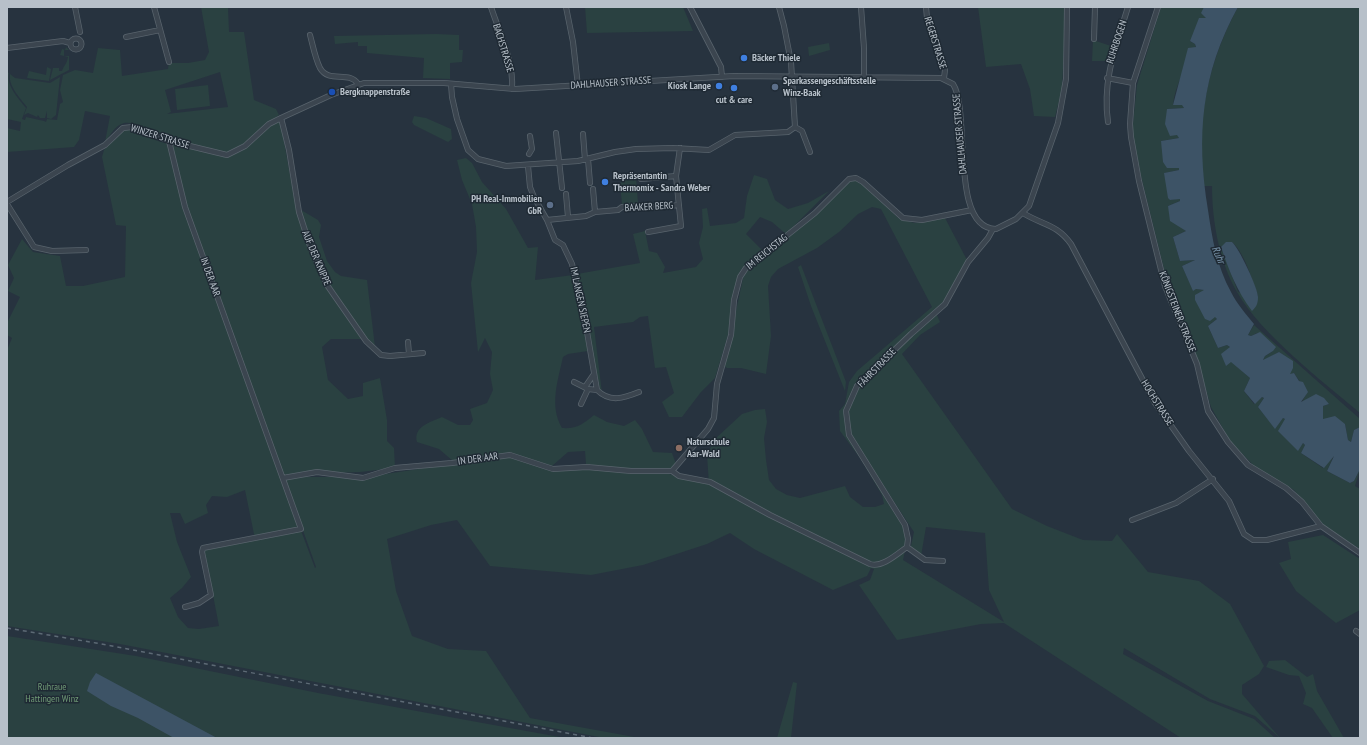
<!DOCTYPE html>
<meta charset="utf-8">
<style>
body{margin:0}
#map{position:relative;width:1367px;height:745px;overflow:hidden;background:#27333f;font-family:"PT Sans Narrow",sans-serif}
canvas{display:block}
.frame{position:absolute;inset:0;border:8px solid #b7c0c9;pointer-events:none}
</style>
<div id="map">
<canvas width="1367" height="745"></canvas>
<div class="frame"></div>
</div>
<script>
const ctx = document.querySelector('canvas').getContext('2d');
ctx.lineJoin = 'round';
function fillPath(path, color) { ctx.fillStyle = color; ctx.fill(path, 'evenodd'); }
function stroke(path, color, width, dash) { ctx.strokeStyle = color; ctx.lineWidth = width; ctx.lineCap = dash ? 'butt' : 'round'; ctx.setLineDash(dash || []); ctx.stroke(path); }
function label(font, color, halo, rows, align = 'center') {
  ctx.font = font + ' "PT Sans Narrow",sans-serif'; ctx.lineWidth = 3; ctx.setLineDash([]); ctx.textBaseline = 'middle'; ctx.strokeStyle = halo; ctx.fillStyle = color; for (const [text, x, y, turn = 0] of rows) {
    ctx.save(); ctx.translate(x, y); ctx.rotate((+turn || 0) * Math.PI / 180); ctx.textAlign = isNaN(turn) ? turn : align; if (halo) ctx.strokeText(text, 0, 0); ctx.fillText(text, 0, 0); ctx.restore();
  }
}
fillPath(new Path2D(`
 M 201,7 L 228,7 L 229,32 L 244,32 L 254,100 L 276,109 L 279,115 C 263,126 245,152 225,153 C 201,155 137,119 124,123 C 115,125 110,136 105,142 L 110,116 L 85,111 L 79,140 L 74,147 L 7,152 L 7,128 L 20,131 L 21,122 L 7,119 L 7,72 L 9,73 C 6,85 18,98 26,108 L 22,119 L 25,120 L 26,117 L 44,121 L 46,122 L 47,119 L 57,120 L 60,104 L 63,102 L 60,90 L 63,75 L 75,70 L 93,73 L 98,48 L 120,50 L 122,76 L 168,69 L 169,63 L 188,63 L 205,60 L 209,52 ZM 220,72 L 228,107 L 167,114 L 171,112 L 165,90 Z
 M 585,7 L 683,7 L 693,31 L 587,33 Z
 M 978,7 L 1066,7 L 1062,89 L 1055,117 L 1034,116 L 1030,89 L 1021,64 L 986,67 Z
 M 1161,7 L 1204,7 L 1207,19 L 1190,41 L 1195,44 L 1196,48 C 1186,66 1175,85 1173,105 L 1183,105 L 1184,108 L 1167,109 L 1179,138 L 1161,141 L 1180,167 L 1179,170 L 1165,173 L 1170,200 L 1180,198 L 1180,201 L 1168,206 L 1180,226 L 1186,231 L 1173,237 L 1180,261 L 1195,260 L 1182,266 L 1193,290 L 1196,289 L 1204,290 L 1217,319 L 1208,326 L 1218,348 L 1227,345 L 1230,347 L 1225,365 L 1231,361 L 1250,378 L 1244,391 L 1254,404 L 1262,397 L 1264,398 L 1258,407 L 1275,428 L 1283,418 L 1285,419 L 1298,450 L 1303,443 L 1305,445 L 1301,453 L 1323,468 L 1334,455 L 1327,471 L 1350,483 L 1354,481 L 1360,469 L 1355,486 L 1360,489 L 1360,549 L 1321,525 L 1294,490 L 1256,468 L 1230,441 L 1211,407 L 1201,373 L 1170,293 L 1141,176 L 1132,133 L 1137,85 Z
 M 1238,7 L 1360,7 L 1360,413 C 1322,381 1261,334 1237,292 C 1219,261 1212,221 1212,186 L 1204,186 C 1203,172 1201,159 1201,146 C 1201,97 1215,49 1238,7 ZM 1232,242 C 1246,255 1251,278 1258,296 L 1238,292 L 1221,247 Z
 M 436,34 L 459,35 L 459,50 L 463,50 L 462,62 L 450,63 L 450,79 L 423,78 L 424,58 L 367,53 L 367,46 L 358,46 L 358,42 L 335,44 L 334,36 Z
 M 1093,40 L 1111,46 L 1106,61 L 1092,61 Z
 M 829,43 L 830,50 L 809,56 L 808,47 Z
 M 66,47 L 69,50 L 64,50 L 64,56 L 69,56 L 69,70 L 50,80 L 53,68 L 59,68 L 59,71 L 62,71 C 64,65 67,64 68,57 L 60,55 L 62,49 L 65,50 Z
 M 47,67 L 51,69 L 49,81 L 27,78 L 29,71 L 46,75 Z
 M 10,74 L 15,78 L 50,83 L 60,77 L 56,115 L 51,119 L 47,118 L 47,111 L 45,118 L 40,118 L 38,115 L 37,117 L 28,113 L 24,115 L 27,107 C 20,98 8,86 10,74 Z
 M 208,85 L 210,106 L 177,110 L 175,89 Z
 M 414,116 L 426,118 L 451,129 L 452,139 L 448,142 L 414,125 L 412,122 Z
 M 280,120 L 296,207 L 318,220 L 321,225 L 319,237 L 327,261 L 335,272 L 341,276 L 367,280 L 375,347 L 367,339 L 331,339 L 322,347 L 328,380 L 348,399 L 363,396 L 363,383 L 380,378 L 387,420 L 387,441 L 394,448 L 395,468 L 360,472 L 285,475 L 281,477 L 315,568 L 316,567 L 284,477 L 366,477 L 510,455 L 549,470 L 584,468 L 633,474 L 665,473 L 709,484 L 707,455 L 715,439 L 742,414 L 755,410 L 765,409 L 767,422 L 764,438 L 766,460 L 769,480 L 776,489 L 787,495 L 800,498 L 845,486 L 850,497 L 863,507 L 875,507 L 884,504 L 882,495 L 860,458 L 840,431 L 839,411 L 845,404 L 849,382 L 857,371 L 932,307 L 881,209 L 872,207 L 858,214 L 839,232 L 817,248 L 778,269 L 771,277 L 768,286 L 771,336 L 766,374 L 741,368 L 727,368 L 724,366 L 744,274 L 844,183 L 856,176 L 898,218 L 914,223 L 945,218 L 967,260 L 940,308 L 856,387 L 845,411 L 848,436 L 909,532 L 903,560 L 1004,622 L 989,590 L 985,533 L 926,527 L 921,556 L 910,550 L 914,532 L 850,435 L 847,411 L 858,387 L 936,313 L 940,322 L 920,335 L 902,354 L 1012,509 L 1047,526 L 1083,540 L 1112,541 L 1117,534 L 1148,572 L 1199,581 L 1230,604 L 1264,666 L 1259,674 L 1242,685 L 1242,694 L 1280,738 L 1255,716 L 1210,699 L 1124,648 L 1123,654 L 1208,701 L 1254,719 L 1275,738 L 1181,738 L 1004,623 L 981,624 L 897,640 L 859,585 L 870,580 L 874,569 L 871,568 L 867,576 L 833,590 L 754,549 L 730,533 L 707,544 L 643,565 L 591,575 L 490,566 L 457,520 L 431,525 L 387,539 L 396,591 L 412,636 L 448,649 L 486,651 L 530,718 L 640,738 L 604,738 L 120,644 L 7,626 L 7,350 L 12,338 L 7,335 L 7,323 L 20,297 L 8,291 L 14,278 L 8,265 L 22,239 L 33,252 L 60,256 L 66,286 L 83,286 L 125,277 L 126,226 L 116,225 L 102,157 L 104,150 L 124,128 L 164,143 L 228,156 L 242,151 L 269,125 ZM 245,490 L 255,539 L 204,549 L 219,626 L 199,629 L 188,628 L 178,617 L 170,598 L 182,588 L 191,577 L 177,542 L 170,513 L 180,513 L 185,524 L 208,513 L 206,505 L 212,496 L 227,497 Z
 M 466,158 L 472,163 L 482,182 L 506,209 L 528,248 L 538,247 L 535,280 L 573,275 L 588,351 L 568,354 L 563,357 C 558,380 549,406 562,428 C 577,429 583,424 594,415 L 607,422 L 624,426 L 635,420 L 642,429 L 653,452 L 672,453 L 676,464 L 671,469 L 630,470 L 586,464 L 585,451 L 568,452 L 552,466 L 510,453 L 453,461 L 439,449 L 417,442 C 413,427 430,422 442,417 L 458,425 L 470,425 L 473,420 L 470,409 L 487,403 L 493,390 L 490,374 L 492,352 L 485,338 L 478,352 L 471,283 L 477,252 L 476,227 L 472,204 L 462,180 L 457,160 Z
 M 754,175 L 767,179 L 775,200 L 788,209 L 808,203 L 829,191 L 786,234 L 772,222 L 760,217 L 746,234 L 762,250 L 740,271 L 728,335 L 715,378 L 701,392 L 682,417 L 669,417 L 662,402 L 674,393 L 666,367 L 655,368 L 648,316 L 640,317 L 633,322 L 594,327 L 602,393 L 600,390 L 577,274 L 640,263 L 633,234 L 645,231 L 649,251 L 657,253 L 665,267 L 663,273 L 696,267 L 703,259 L 699,243 L 703,227 L 702,209 L 707,208 L 710,226 L 736,223 L 744,218 L 747,196 Z
 M 636,178 L 638,203 L 622,205 L 620,183 L 624,179 Z
 M 801,265 L 846,382 L 845,391 L 811,306 L 798,267 Z
 M 1254,325 L 1360,419 L 1360,427 L 1354,430 L 1351,442 L 1348,440 L 1345,424 L 1323,420 L 1323,406 L 1329,404 L 1302,402 L 1307,392 L 1294,373 L 1290,375 L 1279,352 L 1263,361 L 1265,356 L 1273,351 L 1257,333 L 1251,336 L 1248,335 Z
 M 1323,535 L 1360,559 L 1360,610 L 1336,623 L 1296,591 L 1279,563 L 1291,559 L 1288,542 Z
 M 7,636 L 136,656 L 318,693 L 565,738 L 7,738 Z
 M 1285,660 L 1307,677 L 1313,674 L 1317,691 L 1344,738 L 1333,738 L 1312,708 L 1303,704 L 1306,693 L 1299,676 L 1289,675 L 1266,667 L 1269,661 Z
 M 793,682 L 797,683 L 791,738 L 777,738 Z`), '#2a4141');
fillPath(new Path2D(`
 M 1204,7 L 1238,7 C 1201,74 1196,136 1208,210 C 1212,238 1217,267 1231,292 C 1237,304 1246,314 1254,324 L 1248,335 L 1251,336 L 1260,332 L 1276,347 L 1273,351 L 1265,356 L 1263,360 L 1279,352 L 1293,361 L 1293,368 L 1290,374 L 1294,373 L 1299,381 L 1303,382 L 1308,392 L 1301,402 L 1316,394 L 1324,398 L 1329,404 L 1323,406 L 1323,419 L 1335,416 L 1345,424 L 1348,440 L 1351,442 L 1354,430 L 1360,427 L 1360,469 L 1354,481 L 1350,483 L 1327,471 L 1334,456 L 1324,468 L 1301,453 L 1305,445 L 1303,443 L 1298,451 L 1278,431 L 1285,419 L 1283,418 L 1275,429 L 1258,407 L 1264,398 L 1262,397 L 1255,404 L 1244,391 L 1250,378 L 1231,362 L 1226,366 L 1221,354 L 1230,347 L 1227,345 L 1218,348 L 1208,326 L 1217,319 L 1215,317 L 1210,321 L 1205,319 L 1195,300 L 1195,295 L 1204,290 L 1196,289 L 1193,291 L 1182,266 L 1195,260 L 1180,261 L 1173,237 L 1186,231 L 1170,221 L 1168,206 L 1180,201 L 1180,199 L 1170,200 L 1168,198 L 1164,173 L 1179,170 L 1179,168 L 1167,168 L 1163,162 L 1161,141 L 1179,138 L 1177,135 L 1170,136 L 1165,124 L 1167,109 L 1184,108 L 1182,105 L 1173,105 L 1188,48 L 1196,47 L 1195,44 L 1190,41 L 1199,18 L 1206,18 L 1201,13 Z
 M 1226,242 L 1232,242 C 1239,248 1258,288 1258,297 C 1258,304 1256,307 1252,311 C 1237,291 1229,271 1221,247 Z
 M 96,673 L 217,738 L 174,738 L 138,718 L 111,706 L 87,691 L 90,682 Z`), '#3d5366');
const street = new Path2D(`
 M 75,7 L 80,32
 M 154,7 L 169,62
 M 491,7 C 499,32 514,61 512,89
 M 566,7 L 573,42 L 578,86
 M 690,7 L 721,67 L 722,77
 M 861,7 L 864,48 L 864,76
 M 926,7 L 927,18 L 945,70 L 944,78
 M 1158,7 L 1133,83 L 1130,124 L 1131,137 L 1139,181 L 1165,286 L 1197,364 L 1208,411 L 1228,442 L 1248,465 L 1286,488 L 1302,502 L 1321,526 L 1360,553
 M 310,35 C 313,46 315,58 320,68 C 329,84 349,70 358,84
 M 126,37 L 160,30
 M70.5 44a5.5 5.5 0 1 1 11 0a5.5 5.5 0 1 1-11 0Z
 M 1094,39 L 1095,7
 M 7,48 L 63,41 L 70,43
 M 1107,78 L 1133,83
 M 451,84 L 452,97 L 457,119 L 468,150 L 478,159 L 506,166 L 578,161 L 615,152 L 636,149 L 673,148 L 709,150 L 735,135 L 788,132 L 795,127 L 791,62 L 784,26 L 779,7
 M 281,118 L 289,150 L 299,212 L 310,246 L 327,285 L 366,341 L 381,355 L 390,356 L 423,353
 M 1108,122 C 1102,80 1116,46 1128,7
 M 795,127 L 802,131 L 810,152
 M 556,133 L 562,188
 M 583,134 L 585,160
 M 169,141 L 185,207 L 301,529 L 203,548 L 202,552 L 211,595 L 199,603 L 185,607
 M 529,154 L 532,149 L 530,136
 M 588,159 L 590,183
 M 528,166 L 530,187 L 534,197 L 547,220 L 555,240 L 563,245 L 572,264 L 586,326 L 597,390 C 610,403 624,398 639,392
 M 641,179 L 676,176
 M 593,189 L 595,212
 M 566,194 L 568,217
 M 7,202 L 68,165 L 105,145 L 123,128 L 133,127 L 169,141 L 227,155 L 245,146 L 269,124 L 281,118 L 331,95 L 364,83 L 444,83 L 515,89 L 734,76 L 941,78 L 953,84 C 971,111 949,229 996,229 L 1016,219 L 1029,206 L 1058,123 L 1066,79 L 1067,7
 M 7,204 L 34,247 L 52,251 L 86,250
 M 1023,213 C 1042,225 1057,224 1071,244 L 1155,403 L 1189,451 L 1229,501 L 1244,534 L 1253,540 L 1267,540 L 1321,526
 M 547,220 L 586,216 L 595,212 L 618,210 L 622,207 L 641,206 L 644,208 L 679,205
 M 648,232 L 681,226 L 676,176 L 680,148
 M 408,342 L 409,354
 M 574,382 L 588,389 L 597,390
 M 585,387 L 594,374
 M 581,404 L 588,389
 M 672,471 L 679,476 L 710,482 L 770,515 L 870,564 C 882,568 897,554 907,547 L 908,539 L 905,525 L 849,435 L 846,411 L 857,386 L 911,334 L 945,304 L 968,262 L 988,238 L 993,229
 M 672,471 L 708,429 L 714,418 L 717,384 L 731,335 L 734,300 L 740,277 L 746,268 L 815,213 L 849,179 L 856,178 L 863,182 L 903,218 L 922,220 L 972,210
 M 283,478 L 317,472 L 363,478 L 395,468 L 452,463 L 510,455 L 553,469 L 587,467 L 631,471 L 672,471
 M 1132,520 L 1176,503 L 1213,479
 M 907,547 L 925,560 L 943,561
 M 1356,631 L 1360,634`);
stroke(street, '#58636c', 6);
stroke(street, '#3b454f', 4.5);
stroke(new Path2D(`
 M 7,628 L 96,643 L 593,738`), '#5d6a75', 1.5, [4, 4]);
for (const [x, y, r, color] of [
 [744,58,4,"#3f7fe0"],
 [719,86,4,"#3f7fe0"],
 [775,87,4,"#5c6f8a"],
 [734,88,4,"#3f7fe0"],
 [332,92,4,"#1a4fb4"],
 [605,182,4,"#3f7fe0"],
 [550,205,4,"#5c6f8a"],
 [679,448,4,"#8d6e63"]
]) { const dot = new Path2D(); dot.arc(x, y, r, 0, 2 * Math.PI); ctx.fillStyle = color; ctx.fill(dot); stroke(dot, '#1f2a34', 1.5); }
label('10px', '#b7c0c9', '#1f2a34', [
 ["RUHRBOGEN",1117,42,-72],
 ["REGERSTRASSE",935,43,73],
 ["BACHSTRASSE",503,48,73],
 ["DAHLHAUSER STRASSE",611,83,-4],
 ["DAHLHAUSER STRASSE",960,134,-95],
 ["WINZER STRASSE",160,137,17],
 ["BAAKER BERG",649,207,-3],
 ["IM REICHSTAG",767,252,-39],
 ["AUF DER KNIPPE",316,258,67],
 ["IN DER AAR",210,277,70],
 ["IM LANGEN SIEPEN",580,300,78],
 ["KÖNIGSTEINER STRASSE",1177,312,69],
 ["FÄHRSTRASSE",877,368,-46],
 ["HOCHSTRASSE",1157,403,58],
 ["IN DER AAR",478,459,-8]
]);
label('bold 10px', '#b7c0c9', '#1f2a34', [
 ["Bäcker Thiele",752,58],
 ["Sparkassengeschäftsstelle",783,81],
 ["Winz-Baak",783,93],
 ["Kiosk Lange",711,86,"right"],
 ["Bergknappenstraße",340,92],
 ["cut & care",734,100,"center"],
 ["Repräsentantin",613,176],
 ["Thermomix - Sandra Weber",613,188],
 ["PH Real-Immobilien",542,199,"right"],
 ["GbR",542,211,"right"],
 ["Naturschule",687,442],
 ["Aar-Wald",687,454]
], 'left');
label('10px', '#6f9975', '#1f2a34', [
 ["Ruhraue",52,687],
 ["Hattingen Winz",52,699]
]);
label('italic 11px', '#7994aa', '#1f2a34', [
 ["Ruhr",1218,255,66]
]);
</script>
